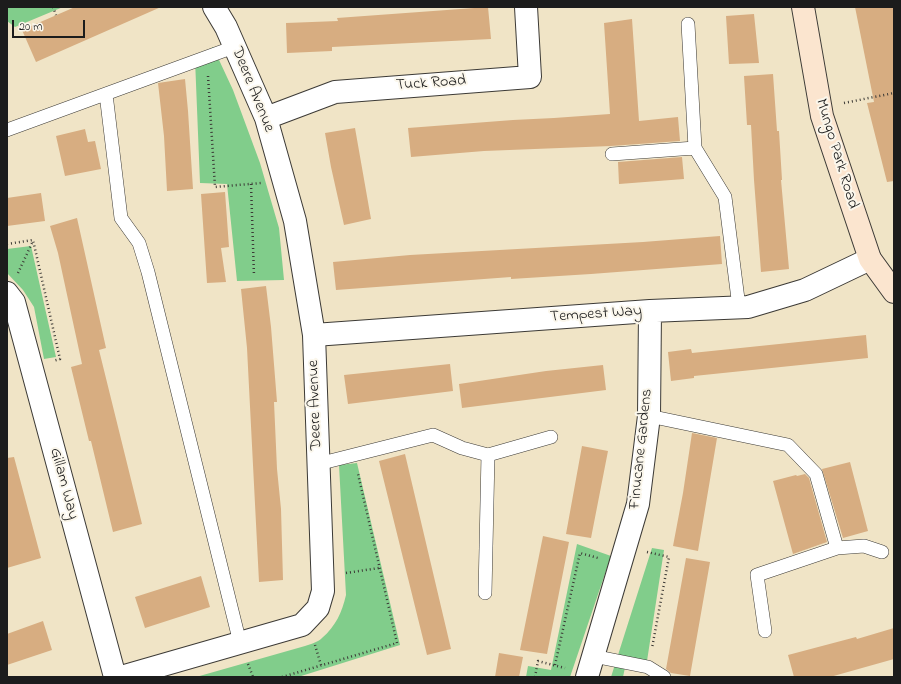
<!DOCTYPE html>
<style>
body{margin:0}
#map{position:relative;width:901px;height:684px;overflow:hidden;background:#f0e4c6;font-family:"Indie Flower",sans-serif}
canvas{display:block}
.frame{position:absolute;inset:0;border:8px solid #1c1c1c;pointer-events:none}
.scale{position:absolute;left:12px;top:20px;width:73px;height:18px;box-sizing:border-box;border:2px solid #1c1c1c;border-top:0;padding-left:5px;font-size:12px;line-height:14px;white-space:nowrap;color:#1c1c1c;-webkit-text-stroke:3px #fbf7ec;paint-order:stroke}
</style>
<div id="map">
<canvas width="901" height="684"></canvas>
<div class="frame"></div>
<div class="scale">20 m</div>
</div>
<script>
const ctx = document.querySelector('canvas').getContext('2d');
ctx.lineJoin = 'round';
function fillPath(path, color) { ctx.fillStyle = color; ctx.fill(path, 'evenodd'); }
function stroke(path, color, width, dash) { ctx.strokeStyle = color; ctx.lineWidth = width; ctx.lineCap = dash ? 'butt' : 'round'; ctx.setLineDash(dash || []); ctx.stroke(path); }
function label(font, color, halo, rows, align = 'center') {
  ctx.font = font + ' "Indie Flower",sans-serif'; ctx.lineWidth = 4; ctx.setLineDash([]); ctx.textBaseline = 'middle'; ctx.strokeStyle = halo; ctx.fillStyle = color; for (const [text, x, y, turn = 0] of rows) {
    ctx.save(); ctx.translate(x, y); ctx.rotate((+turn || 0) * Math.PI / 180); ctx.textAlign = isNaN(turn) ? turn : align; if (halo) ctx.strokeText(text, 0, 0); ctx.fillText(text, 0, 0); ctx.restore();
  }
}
fillPath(new Path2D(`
 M 7,7 L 63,7 L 15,27 L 7,21 Z
 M 213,47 L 233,90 L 260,163 L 279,228 L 284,280 L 237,281 L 227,184 L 200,183 L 195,59 Z
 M 31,246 L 56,357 L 44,359 L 34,307 L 23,290 L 7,273 L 7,249 Z
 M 357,463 L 400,645 L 298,677 L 196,677 L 305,646 C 311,644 318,642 322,638 C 336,626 342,612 346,595 L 339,465 Z
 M 577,544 L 611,556 L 570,677 L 526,677 L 528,666 L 551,670 Z
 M 652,548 L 664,550 L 647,661 L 627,658 L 623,677 L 611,677 Z`), '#81cd8b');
fillPath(new Path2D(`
 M 75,7 L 161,7 L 36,62 L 22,30 Z
 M 488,7 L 491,39 L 332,47 L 332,51 L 287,53 L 286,23 L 338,21 L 337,18 Z
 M 855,7 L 894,7 L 894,181 L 887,182 L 867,103 L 874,102 Z
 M 754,14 L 759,63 L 729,64 L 726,16 Z
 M 632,19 L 639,121 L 678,117 L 680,141 L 611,146 L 484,151 L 411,157 L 408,128 L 513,120 L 554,118 L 610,114 L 604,23 Z
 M 773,74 L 777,131 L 779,131 L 782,180 L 781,180 L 789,269 L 761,272 L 754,180 L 751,125 L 747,125 L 744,76 Z
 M 185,79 L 188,111 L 193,189 L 167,191 L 164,136 L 158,83 Z
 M 355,128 L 371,219 L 344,225 L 331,167 L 325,133 Z
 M 85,129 L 88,142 L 95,141 L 101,169 L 65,176 L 56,136 Z
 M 682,157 L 684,179 L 619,184 L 618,162 Z
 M 225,192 L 229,247 L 221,248 L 226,282 L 207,283 L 201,194 Z
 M 41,193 L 45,221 L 7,226 L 7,198 Z
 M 77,218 L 106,348 L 99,350 L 142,524 L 113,532 L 91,441 L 89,441 L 71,367 L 82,364 L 58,253 L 50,226 Z
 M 720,236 L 722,264 L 591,274 L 511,279 L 511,277 L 336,290 L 333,262 L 410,255 L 643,242 Z
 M 266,286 L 271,327 L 277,402 L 274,402 L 277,469 L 281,509 L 283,580 L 259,582 L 247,348 L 241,289 Z
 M 866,335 L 868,358 L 694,376 L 694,378 L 671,381 L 668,352 L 691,349 L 692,353 Z
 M 450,364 L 453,391 L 348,404 L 344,375 Z
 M 603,365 L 606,390 L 462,408 L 459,384 L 546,371 Z
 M 692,433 L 717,438 L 698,551 L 673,546 L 683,493 Z
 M 582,446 L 608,451 L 591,538 L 566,534 Z
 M 405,454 L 451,649 L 427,655 L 379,461 Z
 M 14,457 L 41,558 L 7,568 L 7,458 Z
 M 850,462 L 868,531 L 843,538 L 822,469 Z
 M 805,474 L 809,478 L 827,542 L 793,554 L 773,481 L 796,475 L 797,476 Z
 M 543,536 L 569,542 L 547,654 L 520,650 Z
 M 686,558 L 710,562 L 690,676 L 671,673 L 666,669 Z
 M 201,576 L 210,607 L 145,628 L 135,597 Z
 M 43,621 L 52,650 L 7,665 L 7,634 Z
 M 894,628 L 894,659 L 830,677 L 794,677 L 788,655 L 856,637 L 857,639 Z
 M 499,653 L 523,657 L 519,677 L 495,677 Z`), '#d7ad81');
const lane = new Path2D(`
 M 688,24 L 695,148 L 725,197 L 739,307
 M 106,94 L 121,218 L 139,243 L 148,272 L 240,643
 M 7,130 L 234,47
 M 612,154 L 695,148
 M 649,416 L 788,445 L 816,474 L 837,548 L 757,575 L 765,631
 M 318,464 L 433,435 L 462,448 L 488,455 L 551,437
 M 837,548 L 864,546 L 882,552
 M 485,593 L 488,455
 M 593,656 L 648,667 L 664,677`);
const street = new Path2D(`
 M 266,118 L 335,92 L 530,77 L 526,7
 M 7,293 L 14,302 L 115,677
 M 314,335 L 650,311 L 748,307 L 805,290 L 870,259
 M 121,677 L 302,625 L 318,608 L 323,591 L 314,335 L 295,221 L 266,118 L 226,27 L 214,7
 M 587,677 L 638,504 L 649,416 L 650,311`);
const secondary = new Path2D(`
 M 803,7 L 822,116 L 870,259 L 894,292`);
stroke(lane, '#3c3a36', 14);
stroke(street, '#3c3a36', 24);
stroke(secondary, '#3c3a36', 24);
stroke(new Path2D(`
 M 53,7 L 56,15
 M 208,76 L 215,187 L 261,183
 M 844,103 L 894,93
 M 251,184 L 254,276
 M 7,244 L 33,240 L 60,359 L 53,361
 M 18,273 L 33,241
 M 647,552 L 669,557 L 652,648
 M 346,573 L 379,568
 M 315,645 L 321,665
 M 248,664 L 253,677
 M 555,665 L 580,553 L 598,558
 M 282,677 L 397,643 L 358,474
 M 535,677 L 538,661 L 565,668`), '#3c3a36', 2.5, [1, 3]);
stroke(lane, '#fff', 13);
stroke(street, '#fff', 22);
stroke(secondary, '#fbe5cf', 22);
label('16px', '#1c1c1c', '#fbf7ec', [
 ["Tuck Road",431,84,-4],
 ["Deere Avenue",252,90,68],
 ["Mungo Park Road",836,154,73],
 ["Tempest Way",596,315,-4],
 ["Deere Avenue",316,405,-92],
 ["Finucane Gardens",642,449,-84],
 ["Gillam Way",63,484,75]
]);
</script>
